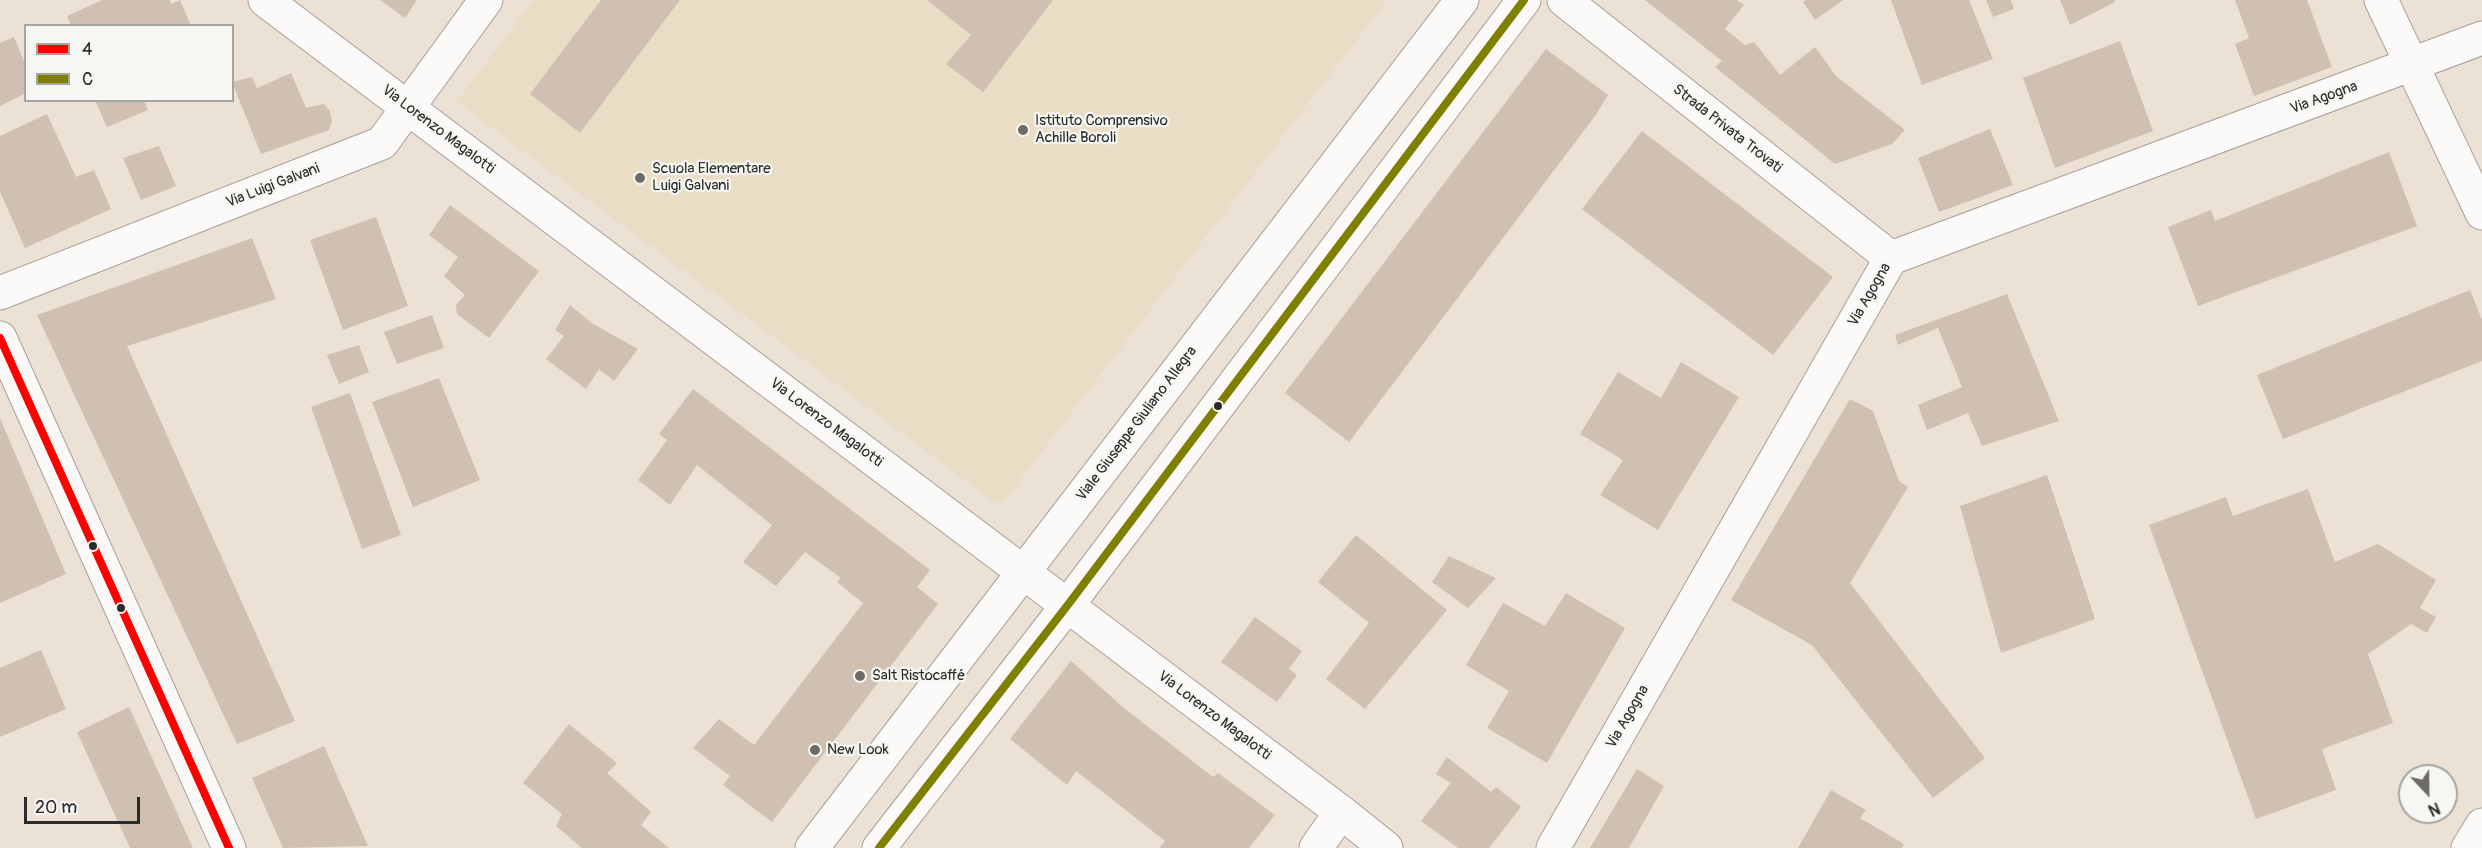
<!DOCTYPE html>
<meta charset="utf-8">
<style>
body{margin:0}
#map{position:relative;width:2482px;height:848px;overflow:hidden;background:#ebe1d4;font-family:Pangolin,sans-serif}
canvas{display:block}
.legend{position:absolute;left:24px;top:24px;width:210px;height:78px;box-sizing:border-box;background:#f6f6f2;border:2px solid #a5a5a2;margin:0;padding:8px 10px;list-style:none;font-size:18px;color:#2b2b2b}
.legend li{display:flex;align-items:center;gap:12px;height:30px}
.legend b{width:30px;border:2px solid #a5a5a2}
.north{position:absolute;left:2398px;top:764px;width:60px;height:60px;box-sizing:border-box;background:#f6f6f2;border:2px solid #a5a5a2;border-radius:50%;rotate:158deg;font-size:16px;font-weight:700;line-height:24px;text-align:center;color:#2b2b2b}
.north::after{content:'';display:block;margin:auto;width:21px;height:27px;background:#6e6b66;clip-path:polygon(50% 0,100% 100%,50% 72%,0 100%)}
.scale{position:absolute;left:24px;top:797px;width:116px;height:27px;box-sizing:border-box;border:3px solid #2b2b2b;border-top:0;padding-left:8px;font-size:18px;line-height:21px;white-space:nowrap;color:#2b2b2b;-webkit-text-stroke:4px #f6f6f2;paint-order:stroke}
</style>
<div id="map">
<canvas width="2482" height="848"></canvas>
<ul class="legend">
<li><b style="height:8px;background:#f00"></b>4</li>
<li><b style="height:8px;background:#808000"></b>C</li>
</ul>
<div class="north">N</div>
<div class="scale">20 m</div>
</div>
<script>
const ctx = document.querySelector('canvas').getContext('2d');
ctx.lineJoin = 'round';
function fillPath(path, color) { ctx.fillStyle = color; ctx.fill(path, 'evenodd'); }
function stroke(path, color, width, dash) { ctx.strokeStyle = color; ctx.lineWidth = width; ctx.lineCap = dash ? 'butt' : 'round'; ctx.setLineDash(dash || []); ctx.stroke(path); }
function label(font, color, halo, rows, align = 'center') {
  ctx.font = font + ' Pangolin,sans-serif'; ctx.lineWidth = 4.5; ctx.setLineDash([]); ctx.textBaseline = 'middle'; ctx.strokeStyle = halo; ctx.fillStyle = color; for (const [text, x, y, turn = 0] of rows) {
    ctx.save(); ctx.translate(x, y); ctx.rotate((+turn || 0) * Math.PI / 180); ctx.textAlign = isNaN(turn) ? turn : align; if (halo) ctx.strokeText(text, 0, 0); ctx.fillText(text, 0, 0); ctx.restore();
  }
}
fillPath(new Path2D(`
 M 534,0 L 1387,0 L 1000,506 L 457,102 Z`), '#eaddc6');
fillPath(new Path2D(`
 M 102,0 L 170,0 L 171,4 L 180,0 L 191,26 L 71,26 L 67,16 Z
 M 380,0 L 417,0 L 405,18 Z
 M 601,0 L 680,0 L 580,133 L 530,94 Z
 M 927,0 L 1053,0 L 983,92 L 946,64 L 971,35 Z
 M 1645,0 L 1737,0 L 1744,5 L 1725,29 L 1745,45 L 1754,42 L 1780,75 L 1815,47 L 1836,76 L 1905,130 L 1892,144 L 1835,164 L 1715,67 L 1722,61 Z
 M 1806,0 L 1843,0 L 1815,20 L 1803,2 Z
 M 1891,0 L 1969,0 L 1993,59 L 1922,85 Z
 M 1986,0 L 2011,0 L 2014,9 L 1993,17 Z
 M 2060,0 L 2114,0 L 2115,2 L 2070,25 Z
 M 2235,0 L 2307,0 L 2332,67 L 2254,96 L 2235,44 L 2249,38 Z
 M 14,37 L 26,66 L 26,93 L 0,106 L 0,43 Z
 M 2120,41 L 2153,131 L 2055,168 L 2023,78 Z
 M 1546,49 L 1608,95 L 1595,116 L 1349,442 L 1285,393 Z
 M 291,73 L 306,108 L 324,104 L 330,111 L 332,122 L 329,130 L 261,154 L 232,82 L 252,77 L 257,88 Z
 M 95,100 L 144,100 L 148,110 L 107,127 Z
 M 47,114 L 76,177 L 94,170 L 111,209 L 25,248 L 0,192 L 0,136 Z
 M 1990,129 L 2013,185 L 1939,212 L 1918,158 Z
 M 1642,131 L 1833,277 L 1773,355 L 1582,209 Z
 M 159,146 L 176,186 L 141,200 L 123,158 Z
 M 2389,152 L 2417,226 L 2198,306 L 2168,227 L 2211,210 L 2215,221 Z
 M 450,205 L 539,271 L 489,338 L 457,314 L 456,305 L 465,295 L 444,276 L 458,257 L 429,235 Z
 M 376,217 L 408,306 L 343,330 L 310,240 Z
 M 252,238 L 276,299 L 127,346 L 295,721 L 237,744 L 37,315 Z
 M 2470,290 L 2482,320 L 2482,361 L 2283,439 L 2257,375 Z
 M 2007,294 L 2059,421 L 1982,446 L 1968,413 L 1927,430 L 1918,405 L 1962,387 L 1938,328 L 1898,345 L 1895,335 Z
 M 570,305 L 593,324 L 638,349 L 614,381 L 599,369 L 586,389 L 546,359 L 564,336 L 555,330 Z
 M 432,315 L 444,348 L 397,364 L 384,332 Z
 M 359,345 L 369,372 L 339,384 L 327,355 Z
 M 1681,362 L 1739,397 L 1658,530 L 1600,495 L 1623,460 L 1580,434 L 1618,372 L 1661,398 Z
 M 439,378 L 480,480 L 413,507 L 372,402 Z
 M 693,389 L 930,570 L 917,587 L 938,604 L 772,822 L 723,785 L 730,776 L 693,748 L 719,719 L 754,745 L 863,603 L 837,582 L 841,578 L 805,552 L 776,586 L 743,562 L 772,525 L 697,465 L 670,505 L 638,480 L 667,440 L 659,434 Z
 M 350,393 L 401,535 L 362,549 L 311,407 Z
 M 1850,399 L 1873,411 L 1899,481 L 1908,487 L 1850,583 L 1985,758 L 1933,798 L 1812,645 L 1731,600 Z
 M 0,418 L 66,574 L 0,603 Z
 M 2047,475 L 2095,619 L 2001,653 L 1960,506 Z
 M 2308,489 L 2335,562 L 2378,544 L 2436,580 L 2420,608 L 2436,617 L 2427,633 L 2411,624 L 2368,654 L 2393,723 L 2322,749 L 2336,790 L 2256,819 L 2149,525 L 2226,497 L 2233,516 Z
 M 1356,535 L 1447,610 L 1365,709 L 1326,679 L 1369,623 L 1318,582 Z
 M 1449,556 L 1496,578 L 1468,608 L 1432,582 Z
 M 1566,593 L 1625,628 L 1547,763 L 1487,728 L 1509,691 L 1466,665 L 1503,603 L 1545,626 Z
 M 1255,617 L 1302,651 L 1289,669 L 1297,675 L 1277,702 L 1221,662 Z
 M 41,650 L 66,709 L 0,737 L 0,668 Z
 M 1071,661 L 1124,708 L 1213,777 L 1218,773 L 1275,815 L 1249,848 L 1159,848 L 1165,841 L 1076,771 L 1067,785 L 1010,739 Z
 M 129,707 L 193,848 L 130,848 L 77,732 Z
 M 569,724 L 617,763 L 607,773 L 651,812 L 641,825 L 669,848 L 582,848 L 556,826 L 562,814 L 523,783 Z
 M 324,746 L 368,846 L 283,848 L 252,778 Z
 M 1447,757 L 1491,792 L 1496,787 L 1521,807 L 1489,848 L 1458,848 L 1421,821 L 1451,783 L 1436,774 Z
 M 1637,769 L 1664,786 L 1629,848 L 1590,848 Z
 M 1831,790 L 1866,810 L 1860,818 L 1904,844 L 1902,848 L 1798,848 Z`), '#d0c0b2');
const minor = new Path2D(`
 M 265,0 L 1341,812 L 1386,848
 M 1564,0 L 1891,258
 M 2381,0 L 2482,213
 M 0,293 L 382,143 L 486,0
 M 1316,848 L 1341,812
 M 1553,848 L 1891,258 L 2482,38
 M 2468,848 L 2482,825`);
const tertiary = new Path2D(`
 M 0,338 L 229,848
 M 812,848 L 1462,0
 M 879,848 L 1067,606 L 1524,0`);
stroke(minor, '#a5a099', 35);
stroke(tertiary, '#a5a099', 35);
stroke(minor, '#fcfaf9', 33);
stroke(tertiary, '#fcfaf9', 33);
stroke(new Path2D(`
 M 0,338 L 229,848`), '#f00', 8);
stroke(new Path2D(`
 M 879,848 L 1067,606 L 1524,0`), '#808000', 8);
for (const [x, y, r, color] of [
 [1023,130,6,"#6e6b66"],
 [640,178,6,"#6e6b66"],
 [1218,406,5,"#2b2b2b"],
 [93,546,5,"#2b2b2b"],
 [121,608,5,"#2b2b2b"],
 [860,676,6,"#6e6b66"],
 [815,750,6,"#6e6b66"]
]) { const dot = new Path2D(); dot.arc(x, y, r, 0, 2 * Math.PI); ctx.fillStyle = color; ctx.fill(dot); stroke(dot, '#f6f6f2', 2); }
label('15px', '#2b2b2b', '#f6f6f2', [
 ["Via Agogna",2324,98,-20],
 ["Strada Privata Trovati",1727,129,38],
 ["Via Lorenzo Magalotti",438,130,37],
 ["Via Luigi Galvani",273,186,-21],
 ["Via Agogna",1870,295,-60],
 ["Via Lorenzo Magalotti",826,423,37],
 ["Viale Giuseppe Giuliano Allegra",1137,424,-53],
 ["Via Lorenzo Magalotti",1214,716,37],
 ["Via Agogna",1628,717,-60]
]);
label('15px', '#2b2b2b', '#f6f6f2', [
 ["Istituto Comprensivo",1035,121],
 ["Achille Boroli",1035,138],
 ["Scuola Elementare",652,169],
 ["Luigi Galvani",652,186],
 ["Salt Ristocaffé",872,676],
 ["New Look",827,750]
], 'left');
</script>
